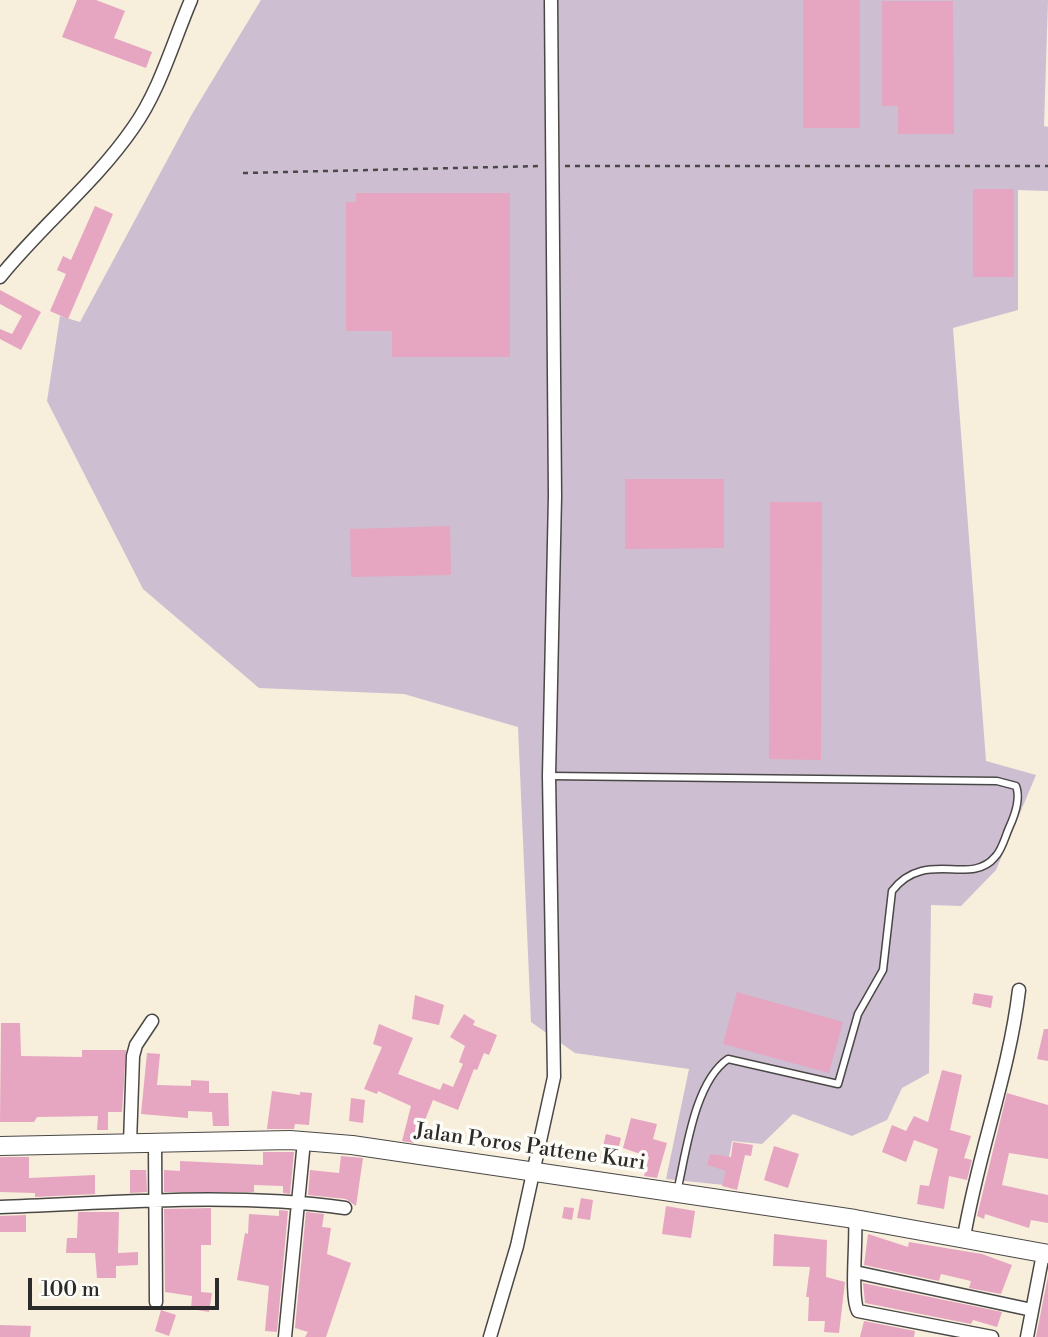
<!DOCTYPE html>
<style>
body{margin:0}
#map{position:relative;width:1048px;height:1337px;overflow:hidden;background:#f7eedc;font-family:"Libre Bodoni",serif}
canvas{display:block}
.scale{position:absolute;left:28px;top:1278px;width:191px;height:32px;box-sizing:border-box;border:4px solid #2b2b2b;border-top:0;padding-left:9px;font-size:21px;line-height:24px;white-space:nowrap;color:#2b2b2b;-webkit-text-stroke:5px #fdfcf7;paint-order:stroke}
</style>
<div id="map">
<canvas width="1048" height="1337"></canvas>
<div class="scale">100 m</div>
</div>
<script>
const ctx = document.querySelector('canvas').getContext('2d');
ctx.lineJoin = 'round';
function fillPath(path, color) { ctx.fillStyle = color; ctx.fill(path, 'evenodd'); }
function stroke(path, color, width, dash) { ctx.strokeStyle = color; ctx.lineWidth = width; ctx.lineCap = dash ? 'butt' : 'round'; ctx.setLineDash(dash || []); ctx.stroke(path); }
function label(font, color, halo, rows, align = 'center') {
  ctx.font = font + ' "Libre Bodoni",serif'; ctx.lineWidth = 7; ctx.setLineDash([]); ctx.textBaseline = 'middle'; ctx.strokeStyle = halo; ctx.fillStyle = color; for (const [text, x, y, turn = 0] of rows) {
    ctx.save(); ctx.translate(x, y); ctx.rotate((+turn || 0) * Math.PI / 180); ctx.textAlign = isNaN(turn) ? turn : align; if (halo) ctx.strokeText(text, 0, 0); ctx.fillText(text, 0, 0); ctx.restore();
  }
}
fillPath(new Path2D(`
 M 261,0 L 1048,0 L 1044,126 L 1048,127 L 1048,191 L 1018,190 L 1018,310 L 953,328 L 986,761 L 1036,775 L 996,870 L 961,906 L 931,905 L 929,1073 L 902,1088 L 887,1120 L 852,1136 L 793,1114 L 762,1144 L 732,1141 L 724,1185 L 666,1179 L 689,1069 L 575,1053 L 531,1022 L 518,727 L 404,694 L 259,688 L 143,589 L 47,401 L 60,316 L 80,322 L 192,114 Z`), '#cebed1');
fillPath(new Path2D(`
 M 77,0 L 96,0 L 125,11 L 114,38 L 152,52 L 146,68 L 62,37 Z
 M 803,0 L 860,0 L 860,128 L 803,128 Z
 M 882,1 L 953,1 L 954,134 L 898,134 L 898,106 L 882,106 Z
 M 973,189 L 1014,189 L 1014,277 L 973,277 Z
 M 356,193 L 510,193 L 510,357 L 392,357 L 392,331 L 346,331 L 346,202 L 356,202 Z
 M 95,206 L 113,214 L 68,319 L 50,311 L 66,274 L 57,270 L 63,256 L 71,260 Z
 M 0,290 L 41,312 L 21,350 L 0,339 L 0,329 L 12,334 L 22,316 L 0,304 Z
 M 625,479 L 724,479 L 724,548 L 625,549 Z
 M 770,502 L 822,502 L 821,760 L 769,759 Z
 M 450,526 L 451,575 L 351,577 L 350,529 Z
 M 737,992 L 843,1022 L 829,1073 L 723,1044 Z
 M 974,993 L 993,996 L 991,1008 L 972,1004 Z
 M 415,995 L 444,1005 L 439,1025 L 412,1019 Z
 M 464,1014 L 475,1021 L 473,1025 L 497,1035 L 489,1055 L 484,1053 L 477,1070 L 474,1069 L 458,1110 L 433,1100 L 425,1120 L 420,1118 L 414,1143 L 402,1141 L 411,1106 L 378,1091 L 377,1094 L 364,1089 L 382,1047 L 373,1044 L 379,1024 L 413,1038 L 398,1074 L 440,1090 L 443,1083 L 453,1087 L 463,1064 L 459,1062 L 465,1046 L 450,1037 Z
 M 1,1023 L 20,1023 L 21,1056 L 82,1057 L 82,1050 L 126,1050 L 122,1112 L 108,1112 L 108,1130 L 97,1130 L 98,1116 L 37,1117 L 34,1122 L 0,1122 Z
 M 1044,1029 L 1048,1029 L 1048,1061 L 1037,1059 Z
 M 147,1053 L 160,1054 L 157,1085 L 191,1086 L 191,1080 L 209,1081 L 209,1093 L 228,1093 L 229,1126 L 213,1126 L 212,1112 L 188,1111 L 188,1118 L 141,1114 Z
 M 942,1070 L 962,1075 L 950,1130 L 971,1136 L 964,1158 L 972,1160 L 967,1180 L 949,1176 L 944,1209 L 917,1204 L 920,1185 L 929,1186 L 938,1149 L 914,1140 L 906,1162 L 882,1152 L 892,1125 L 906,1131 L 914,1116 L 928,1122 Z
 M 272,1091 L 300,1095 L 300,1092 L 312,1093 L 309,1125 L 295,1124 L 294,1129 L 267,1129 Z
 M 1007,1093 L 1048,1105 L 1048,1159 L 1009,1153 L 1002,1185 L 1048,1195 L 1048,1223 L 1031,1220 L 1029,1228 L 985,1214 L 984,1219 L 977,1216 Z
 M 351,1098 L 365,1100 L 363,1123 L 349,1121 Z
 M 631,1118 L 657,1124 L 653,1139 L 667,1143 L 657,1178 L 644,1176 L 649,1157 L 623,1148 Z
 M 606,1134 L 621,1138 L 614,1167 L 599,1163 Z
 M 733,1142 L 753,1145 L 751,1156 L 745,1155 L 737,1190 L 722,1186 L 726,1171 L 707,1165 L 710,1154 L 731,1157 Z
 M 774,1146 L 799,1154 L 788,1188 L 764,1180 Z
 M 263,1152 L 294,1152 L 290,1194 L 283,1193 L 283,1186 L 254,1185 L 254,1192 L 164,1192 L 164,1170 L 180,1171 L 180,1161 L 263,1165 Z
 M 341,1156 L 363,1158 L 356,1206 L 346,1199 L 308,1195 L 310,1170 L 339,1173 Z
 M 0,1157 L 29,1157 L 29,1178 L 95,1175 L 95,1194 L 35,1197 L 35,1193 L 0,1192 Z
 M 130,1170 L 146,1170 L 147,1192 L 130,1193 Z
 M 581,1198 L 593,1200 L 590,1220 L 577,1218 Z
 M 666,1206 L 695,1211 L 691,1238 L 662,1234 Z
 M 564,1207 L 574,1208 L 572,1220 L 562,1218 Z
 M 211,1208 L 211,1245 L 201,1245 L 201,1292 L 212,1293 L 209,1312 L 191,1309 L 192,1296 L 165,1292 L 164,1209 Z
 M 279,1210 L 288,1211 L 277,1332 L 265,1331 L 269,1286 L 237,1280 L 245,1233 L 248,1234 L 249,1214 L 279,1216 Z
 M 78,1212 L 119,1212 L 118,1253 L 138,1252 L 138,1265 L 116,1266 L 116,1278 L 97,1278 L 95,1253 L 66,1253 L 67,1238 L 77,1238 Z
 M 306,1212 L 324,1214 L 322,1227 L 331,1228 L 327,1254 L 351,1263 L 326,1337 L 305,1337 L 308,1332 L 295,1328 Z
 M 26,1215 L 26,1232 L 0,1232 L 0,1216 Z
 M 774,1234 L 827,1240 L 826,1277 L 845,1282 L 839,1333 L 824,1332 L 825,1321 L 808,1321 L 809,1297 L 806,1297 L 810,1267 L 773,1266 Z
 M 868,1234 L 908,1247 L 909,1242 L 982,1254 L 1012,1265 L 1001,1294 L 969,1288 L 971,1281 L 941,1274 L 939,1281 L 864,1265 Z
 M 1048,1276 L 1048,1337 L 1036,1337 Z
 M 863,1283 L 1002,1312 L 997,1327 L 973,1320 L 971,1324 L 865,1303 Z
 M 161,1310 L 176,1315 L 169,1336 L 155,1331 Z
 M 864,1321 L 915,1331 L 914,1337 L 860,1337 Z
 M 0,1325 L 31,1326 L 30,1337 L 0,1337 Z`), '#e6a5c1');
const lane = new Path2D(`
 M 549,776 L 997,781 L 1016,786 C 1021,799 1015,815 1009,828 C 1005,837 1002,850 995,857 C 970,887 925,848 892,891 L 883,970 L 858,1014 L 838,1084 L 728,1059 C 694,1082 686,1154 677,1192`);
const street = new Path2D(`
 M 0,277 C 42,225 95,183 133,128 C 160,90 173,42 191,0
 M 130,1143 L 133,1056 L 136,1045 L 152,1021
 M 155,1143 L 156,1302
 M 0,1207 C 114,1203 232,1192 345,1208
 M 855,1219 C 857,1241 850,1297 858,1311 L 992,1337
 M 964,1237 C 978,1153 1009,1074 1019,990
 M 855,1272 L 1032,1310
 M 285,1337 L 304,1141
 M 490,1337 L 517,1246 L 554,1077 L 549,776 L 555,496 L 551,0
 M 1027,1337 L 1043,1254`);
const secondary = new Path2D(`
 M 0,1146 L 290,1140 L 352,1145 L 855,1219 L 1048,1254`);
stroke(lane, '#4a4846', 9);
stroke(street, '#4a4846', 15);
stroke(secondary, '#4a4846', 20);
stroke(new Path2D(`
 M 565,166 L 1048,166
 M 243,173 L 541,166`), '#4a4846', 2.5, [5, 5]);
stroke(lane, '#fff', 6);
stroke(street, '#fff', 12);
stroke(secondary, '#fff', 18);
label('21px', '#2b2b2b', '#fdfcf7', [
 ["Jalan Poros Pattene Kuri",530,1148,8]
]);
</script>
